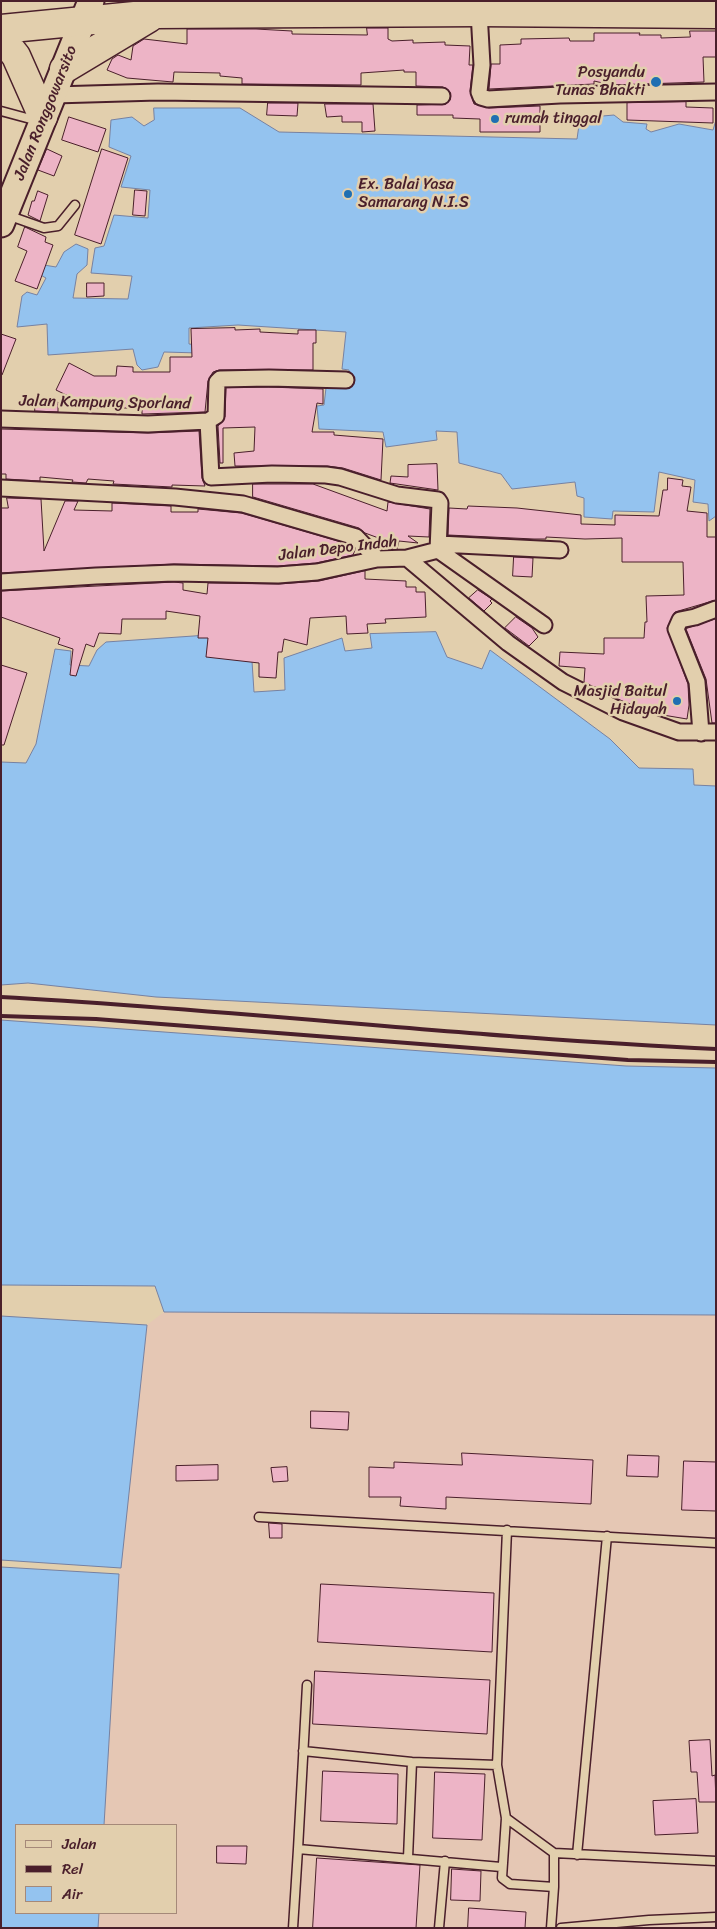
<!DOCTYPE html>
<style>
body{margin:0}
#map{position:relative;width:717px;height:1929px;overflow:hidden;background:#e2cfad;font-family:Sriracha,sans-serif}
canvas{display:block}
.frame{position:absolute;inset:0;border:2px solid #4a1f2b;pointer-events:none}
.legend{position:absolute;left:15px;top:1824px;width:162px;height:90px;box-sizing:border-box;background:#e2cfad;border:1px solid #a58979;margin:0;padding:6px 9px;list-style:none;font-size:15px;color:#4a1f2b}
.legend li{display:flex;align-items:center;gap:10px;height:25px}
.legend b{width:25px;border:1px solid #a58979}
</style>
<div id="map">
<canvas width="717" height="1929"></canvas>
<div class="frame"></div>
<ul class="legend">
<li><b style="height:6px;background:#e2cfad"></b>Jalan</li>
<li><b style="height:6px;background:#4a1f2b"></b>Rel</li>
<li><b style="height:14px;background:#94c3ef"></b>Air</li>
</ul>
</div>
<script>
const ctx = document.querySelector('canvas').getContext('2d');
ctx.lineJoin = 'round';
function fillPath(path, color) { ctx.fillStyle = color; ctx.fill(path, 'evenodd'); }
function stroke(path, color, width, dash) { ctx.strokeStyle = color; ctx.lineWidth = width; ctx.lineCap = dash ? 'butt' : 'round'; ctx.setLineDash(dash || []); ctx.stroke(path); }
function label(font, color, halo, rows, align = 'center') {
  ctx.font = font + ' Sriracha,sans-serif'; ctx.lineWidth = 5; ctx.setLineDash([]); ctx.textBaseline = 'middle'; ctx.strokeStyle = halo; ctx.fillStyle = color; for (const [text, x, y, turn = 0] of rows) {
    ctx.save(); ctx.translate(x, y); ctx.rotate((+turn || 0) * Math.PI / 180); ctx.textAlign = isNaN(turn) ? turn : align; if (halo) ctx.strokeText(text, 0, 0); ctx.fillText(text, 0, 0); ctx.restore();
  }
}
fillPath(new Path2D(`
 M 164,1312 L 716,1315 L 716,1928 L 98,1928 L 99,1913 L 176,1913 L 176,1825 L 104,1825 L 119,1574 L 147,1325 Z`), '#e5c7b4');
const water = new Path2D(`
 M 154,108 L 240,108 L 279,132 L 577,139 L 580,118 L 614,115 L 623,122 L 647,124 L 646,129 L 651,132 L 679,124 L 713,130 L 716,120 L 716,516 L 709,521 L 708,504 L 693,502 L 695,480 L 659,472 L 654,512 L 613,511 L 612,519 L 584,517 L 584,498 L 577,496 L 575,482 L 512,489 L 501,474 L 459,463 L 457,432 L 436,431 L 437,440 L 386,447 L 383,432 L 319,429 L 317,406 L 324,405 L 326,388 L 349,384 L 349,370 L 342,369 L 346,332 L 238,325 L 189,328 L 189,344 L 199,345 L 199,353 L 164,352 L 158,367 L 142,370 L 137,365 L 133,349 L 48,355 L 47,324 L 17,327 L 22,296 L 27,292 L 37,295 L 46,278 L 35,272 L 38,264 L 56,267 L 64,252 L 76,244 L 88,249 L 87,265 L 77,274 L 73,298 L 128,299 L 132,276 L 91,273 L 95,248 L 104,246 L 114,215 L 148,218 L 150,190 L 121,187 L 131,156 L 109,147 L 111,120 L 132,117 L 144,126 L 154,120 Z
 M 436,632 L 447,657 L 482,669 L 490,650 L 610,739 L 639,768 L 693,769 L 694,785 L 716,786 L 716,1025 L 156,997 L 28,983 L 1,985 L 1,762 L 26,763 L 36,744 L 55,649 L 71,651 L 70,665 L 89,666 L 97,650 L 106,642 L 208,635 L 252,661 L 254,692 L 285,690 L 284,658 L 342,638 L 345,651 L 372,648 L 370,634 Z
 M 1,1020 L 626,1066 L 716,1068 L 716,1315 L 164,1312 L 155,1286 L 1,1285 Z
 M 1,1316 L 147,1325 L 121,1568 L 1,1560 Z
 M 1,1567 L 119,1574 L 104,1825 L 16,1825 L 16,1913 L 99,1913 L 98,1928 L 1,1928 Z`);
fillPath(water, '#94c3ef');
stroke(water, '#7681a1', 1);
const building = new Path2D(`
 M 367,28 L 388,28 L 388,39 L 392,41 L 413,40 L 413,43 L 445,42 L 445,45 L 470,46 L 469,65 L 473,65 L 470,91 L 474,104 L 489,108 L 540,106 L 540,132 L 480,132 L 480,119 L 453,118 L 453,115 L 417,115 L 417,105 L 446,104 L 450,100 L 450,92 L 443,87 L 416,86 L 416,72 L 404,72 L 404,70 L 361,73 L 361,85 L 242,84 L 242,78 L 220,76 L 220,73 L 174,72 L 173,82 L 127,78 L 107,70 L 112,59 L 118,55 L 131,60 L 133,46 L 144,39 L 187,44 L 187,29 L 256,29 L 292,31 L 292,34 L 367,35 Z
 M 690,31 L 716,31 L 716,57 L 703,57 L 704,82 L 612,85 L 594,81 L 594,84 L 489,89 L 491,64 L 500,64 L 500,45 L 521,44 L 521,39 L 569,38 L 570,41 L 594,41 L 594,33 L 640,33 L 639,35 L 661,35 L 661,38 L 690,37 Z
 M 686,102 L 686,107 L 713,108 L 713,123 L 627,120 L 627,103 Z
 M 268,103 L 298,103 L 297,116 L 267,115 Z
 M 325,104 L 373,104 L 375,131 L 362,132 L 362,122 L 342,122 L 342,116 L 327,117 Z
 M 69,117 L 106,129 L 98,152 L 62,140 Z
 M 47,149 L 62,156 L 54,176 L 38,170 Z
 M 102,149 L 128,158 L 101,244 L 75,235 Z
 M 135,190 L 147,191 L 145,216 L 133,215 Z
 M 38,191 L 48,195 L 40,221 L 28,215 L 32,201 L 34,201 Z
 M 25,227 L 46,237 L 45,242 L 53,245 L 37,289 L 15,281 L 27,251 L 18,247 Z
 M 87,283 L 104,283 L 104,296 L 87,297 Z
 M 235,328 L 235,330 L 260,329 L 260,332 L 298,334 L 298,330 L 316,330 L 316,343 L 313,343 L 313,370 L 219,370 L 213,372 L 208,381 L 205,412 L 142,414 L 142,408 L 93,408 L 56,390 L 69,363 L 94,376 L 116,376 L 117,366 L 133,367 L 133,372 L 170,372 L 170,357 L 192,357 L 191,329 Z
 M 1,334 L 16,339 L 2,375 L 1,375 Z
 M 269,387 L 323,389 L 323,404 L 317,403 L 312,432 L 334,432 L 334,435 L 383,439 L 381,480 L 343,468 L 327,466 L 235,466 L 234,453 L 254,451 L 255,427 L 223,428 L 223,463 L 220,463 L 218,426 L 225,417 L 226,388 Z
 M 36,401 L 58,402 L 58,412 L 35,411 Z
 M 1,429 L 148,433 L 199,431 L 202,478 L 205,486 L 172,485 L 172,487 L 113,484 L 114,481 L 88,479 L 86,483 L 72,482 L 73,480 L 40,477 L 40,481 L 6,479 L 6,474 L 1,474 Z
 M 437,464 L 438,490 L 390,483 L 391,476 L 408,477 L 408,465 Z
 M 668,478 L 683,480 L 682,486 L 691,487 L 687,511 L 707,513 L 707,537 L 716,537 L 716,600 L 675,612 L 667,628 L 688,684 L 689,705 L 687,719 L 663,715 L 663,711 L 627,703 L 609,695 L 611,688 L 594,687 L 584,682 L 585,668 L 559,666 L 560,652 L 604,654 L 604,638 L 644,638 L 645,622 L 647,622 L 646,596 L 684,595 L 683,562 L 622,562 L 622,538 L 585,539 L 546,537 L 546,539 L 534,539 L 448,535 L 449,508 L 467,509 L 468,506 L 517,508 L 581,515 L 581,524 L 615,525 L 615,515 L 659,516 L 663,490 L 667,490 Z
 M 253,484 L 313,484 L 387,511 L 388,502 L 430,509 L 429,537 L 408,536 L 418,543 L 399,541 L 397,549 L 381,549 L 384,540 L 365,533 L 359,528 L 253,497 Z
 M 7,498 L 41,499 L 44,551 L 65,501 L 78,501 L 74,510 L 112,511 L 112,503 L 171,506 L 171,512 L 198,512 L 198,509 L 241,513 L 351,545 L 355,550 L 353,555 L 316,563 L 278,566 L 174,564 L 1,573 L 1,508 L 8,508 Z
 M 514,557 L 533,558 L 532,577 L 513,576 Z
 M 365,571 L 365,579 L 406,581 L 406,587 L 416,587 L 416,592 L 425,592 L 426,617 L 385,619 L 386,623 L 367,624 L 368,633 L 347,634 L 346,616 L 310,618 L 307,645 L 284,639 L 282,652 L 278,652 L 276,678 L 259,677 L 259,663 L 206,657 L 208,638 L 198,638 L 200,616 L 166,611 L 166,619 L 122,619 L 121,634 L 99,633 L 94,647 L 86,644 L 76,676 L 70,675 L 73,649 L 58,644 L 60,638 L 1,617 L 1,591 L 174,582 L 183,583 L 183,590 L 207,594 L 208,583 L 279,584 L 319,581 Z
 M 478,590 L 492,599 L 490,601 L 492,603 L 484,611 L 469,598 Z
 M 516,617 L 532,628 L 538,637 L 529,646 L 505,628 Z
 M 716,619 L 716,723 L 712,723 L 706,679 L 686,629 Z
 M 1,665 L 27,673 L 4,745 L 1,745 Z
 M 311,1411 L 349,1412 L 348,1430 L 311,1428 Z
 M 462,1453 L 593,1460 L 591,1504 L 446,1497 L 446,1509 L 400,1506 L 401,1497 L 369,1497 L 369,1467 L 394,1468 L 394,1462 L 462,1465 Z
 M 628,1455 L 659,1456 L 658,1477 L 627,1476 Z
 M 684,1461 L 716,1462 L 716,1511 L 682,1510 Z
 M 218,1465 L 218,1480 L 176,1481 L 176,1466 Z
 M 287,1467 L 288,1481 L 273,1482 L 271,1468 Z
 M 269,1523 L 282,1524 L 282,1538 L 270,1538 Z
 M 321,1584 L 494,1593 L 492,1652 L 318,1642 Z
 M 315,1671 L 490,1680 L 487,1734 L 313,1724 Z
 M 710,1740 L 712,1776 L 715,1775 L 716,1802 L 699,1802 L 697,1772 L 691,1772 L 689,1741 Z
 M 323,1771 L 398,1774 L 397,1824 L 321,1821 Z
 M 435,1772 L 485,1774 L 482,1840 L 433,1838 Z
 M 696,1799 L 698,1833 L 655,1835 L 653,1801 Z
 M 217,1846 L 247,1846 L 246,1864 L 217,1863 Z
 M 317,1858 L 420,1865 L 416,1928 L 313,1928 Z
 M 452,1869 L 481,1871 L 480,1901 L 451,1900 Z
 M 469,1908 L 526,1912 L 525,1928 L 468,1928 Z`);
fillPath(building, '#edb4c6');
stroke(building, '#4a1f2b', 1);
const lane = new Path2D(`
 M 1,111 L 38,121
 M 7,215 L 44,228 L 58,226 L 75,205
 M 259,1517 L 716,1543
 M 507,1530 L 497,1765 L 506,1818 L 502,1878 L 510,1884 L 554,1887 L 551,1928
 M 307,1685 L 298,1849 L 501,1867
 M 303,1751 L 412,1762 L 497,1765
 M 506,1818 L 554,1853 L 716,1861
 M 554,1853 L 554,1887
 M 577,1855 L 607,1536
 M 408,1858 L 412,1762
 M 293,1928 L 298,1849
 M 439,1928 L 445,1861
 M 561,1928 L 649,1920 L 716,1917`);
const street = new Path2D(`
 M 479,12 L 482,65 L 479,92 L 481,97 L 488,99 L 560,95 L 716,92
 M 54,95 L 158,92 L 442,96
 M 1,419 L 148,424 L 208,421 L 216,416 L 217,382 L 220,379 L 269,378 L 346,380
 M 1,488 L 175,497 L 243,504 L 356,537 L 377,559
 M 439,544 L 560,550
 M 438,550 L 544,625
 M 407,558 L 508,643 L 563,682 L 623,712 L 679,732 L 716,732
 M 1,582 L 96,576 L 174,573 L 278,575 L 317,572 L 377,559 L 407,558 L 438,550 L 440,503 L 438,500 L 397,495 L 340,477 L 326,475 L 272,474 L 211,477 L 208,421
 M 701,733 L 697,682 L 676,629 L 680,620 L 695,617 L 716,609`);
const primary = new Path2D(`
 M 1,224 L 91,1`);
const highway = new Path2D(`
 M 1,29 L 155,14 L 479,12 L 716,14
 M 1,37 L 16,56 L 43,117
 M 64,69 L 149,18`);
stroke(lane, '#4a1f2b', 11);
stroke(street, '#4a1f2b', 19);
stroke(primary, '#4a1f2b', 29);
stroke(highway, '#4a1f2b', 31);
stroke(lane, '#e2cfad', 8);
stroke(street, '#e2cfad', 15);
stroke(primary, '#e2cfad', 25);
stroke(highway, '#e2cfad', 28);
stroke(new Path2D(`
 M 1,997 C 240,1010 477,1038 716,1049
 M 1,1016 L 96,1019 L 628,1060 L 716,1062`), '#4a1f2b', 4);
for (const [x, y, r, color] of [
 [656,82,6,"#1f6fb2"],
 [495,119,5,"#1f6fb2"],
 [348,194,5,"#1f6fb2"],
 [677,701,5,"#1f6fb2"]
]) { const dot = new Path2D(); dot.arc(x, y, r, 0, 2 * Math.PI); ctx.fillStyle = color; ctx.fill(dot); stroke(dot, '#e2cfad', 2); }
label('16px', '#4a1f2b', '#e2cfad', [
 ["Posyandu",645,73],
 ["Tunas Bhakti",645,91],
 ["rumah tinggal",505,119,"left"],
 ["Ex. Balai Yasa",358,185,"left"],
 ["Samarang N.I.S",358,203,"left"],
 ["Masjid Baitul",667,692],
 ["Hidayah",667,710]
], 'right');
label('16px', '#4a1f2b', '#e2cfad', [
 ["Jalan Ronggowarsito",46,113,-68],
 ["Jalan Kampung Sporland",105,403,1],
 ["Jalan Depo Indah",338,549,-7]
]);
</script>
